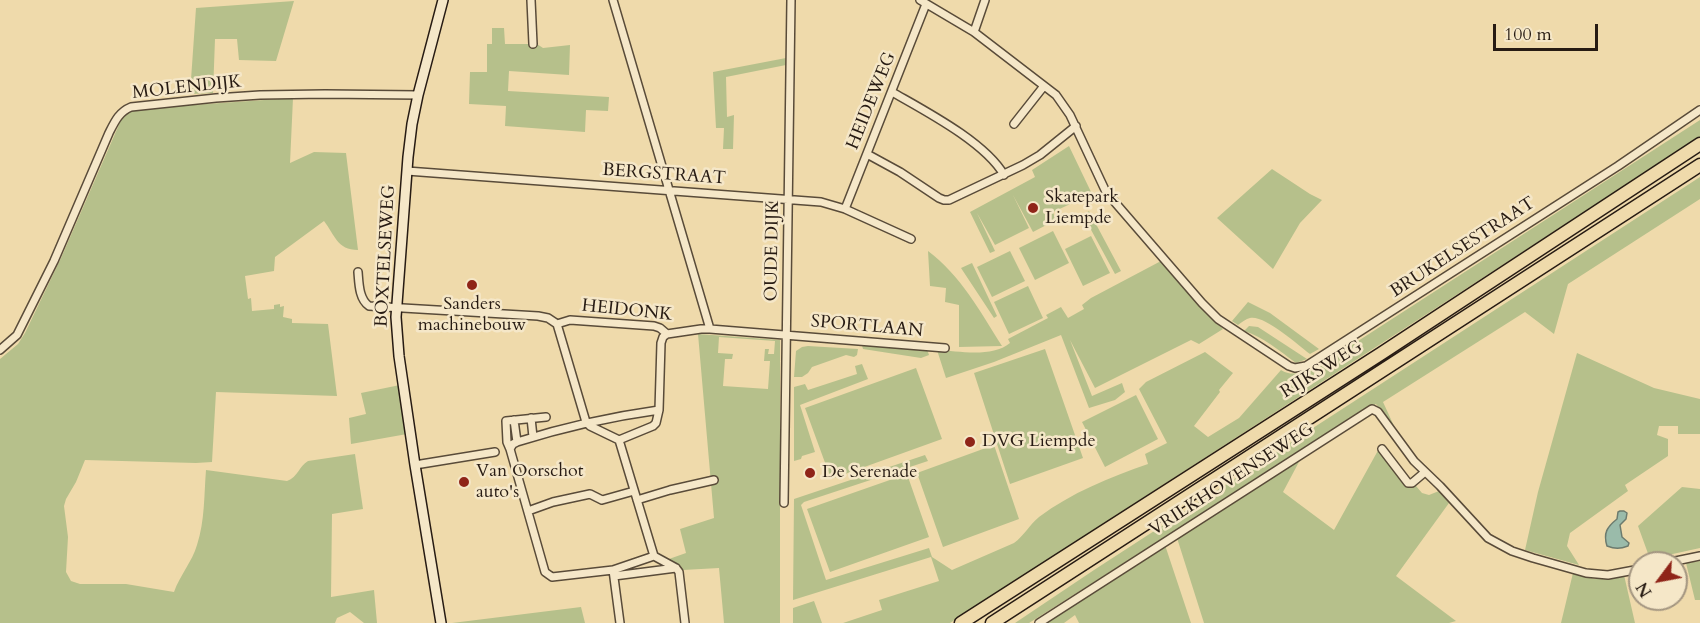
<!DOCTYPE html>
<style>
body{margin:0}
#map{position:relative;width:1700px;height:623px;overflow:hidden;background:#efdaab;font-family:Cardo,serif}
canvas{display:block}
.north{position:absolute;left:1628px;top:551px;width:60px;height:60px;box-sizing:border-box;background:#f5e7c8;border:2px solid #a39580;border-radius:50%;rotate:238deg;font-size:16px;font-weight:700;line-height:24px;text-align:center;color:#271b13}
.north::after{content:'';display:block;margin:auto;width:21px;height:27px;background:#8f2418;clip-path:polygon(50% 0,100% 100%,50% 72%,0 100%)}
.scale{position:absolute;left:1493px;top:24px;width:105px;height:27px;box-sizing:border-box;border:3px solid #271b13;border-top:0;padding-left:8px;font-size:18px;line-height:21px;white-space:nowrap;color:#271b13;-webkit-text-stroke:4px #f5e7c8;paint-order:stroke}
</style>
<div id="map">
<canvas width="1700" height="623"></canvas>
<div class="north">N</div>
<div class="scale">100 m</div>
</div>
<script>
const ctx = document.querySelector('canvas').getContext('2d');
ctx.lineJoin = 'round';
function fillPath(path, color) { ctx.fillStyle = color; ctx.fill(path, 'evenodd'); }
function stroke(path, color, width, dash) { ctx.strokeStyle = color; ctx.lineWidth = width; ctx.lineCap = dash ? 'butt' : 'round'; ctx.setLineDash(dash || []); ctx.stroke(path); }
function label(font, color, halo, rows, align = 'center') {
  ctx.font = font + ' Cardo,serif'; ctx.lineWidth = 5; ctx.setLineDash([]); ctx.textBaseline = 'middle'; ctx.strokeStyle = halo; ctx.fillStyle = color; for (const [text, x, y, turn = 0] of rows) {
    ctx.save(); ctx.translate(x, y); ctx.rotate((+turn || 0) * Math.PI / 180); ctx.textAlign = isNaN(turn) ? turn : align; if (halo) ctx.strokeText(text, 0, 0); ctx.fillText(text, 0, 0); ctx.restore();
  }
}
fillPath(new Path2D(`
 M 294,1 L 276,61 L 239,60 L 237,39 L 215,39 L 213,93 L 190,94 L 196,8 Z
 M 492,28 L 504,28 L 505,44 L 537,44 L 543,48 L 570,45 L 569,75 L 509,71 L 508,91 L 609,97 L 608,111 L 586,110 L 585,132 L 505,126 L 506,106 L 469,104 L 470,72 L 487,72 L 487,44 L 492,44 Z
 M 786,58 L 786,65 L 726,77 L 727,117 L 734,115 L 733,149 L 723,149 L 724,128 L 716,128 L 713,72 Z
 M 293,98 L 290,163 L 314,152 L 346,153 L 358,250 C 337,250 335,235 324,221 L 275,257 L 274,271 L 245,276 L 248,299 L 251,298 L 252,311 L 274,309 L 274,305 L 280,304 L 280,307 L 284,306 L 283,317 L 292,319 L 292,323 L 328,324 L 337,396 L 216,392 L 212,462 L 196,463 L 85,460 L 76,482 L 66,499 L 64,506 L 68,537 L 66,572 L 71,581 L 80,584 L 126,584 L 174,592 C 180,575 192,562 197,545 C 205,521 204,494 206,470 L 287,481 C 298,477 299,466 308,461 L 355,454 L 363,509 L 332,514 L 331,597 L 374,590 L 377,623 L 364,623 L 350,612 L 337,618 L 335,623 L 0,623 L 0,359 L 18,344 L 25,333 L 61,258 L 121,120 L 126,113 L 134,109 Z
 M 1700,120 L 1700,137 L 950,623 L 843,623 L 882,610 L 879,600 L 939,581 L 931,557 L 793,600 L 794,499 L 925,455 L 928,461 L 804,502 L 801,505 L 826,580 L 929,548 L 932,557 L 952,570 L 1014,543 C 1024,536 1029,525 1039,517 C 1071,493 1110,477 1148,464 L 1145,454 L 1167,443 L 1139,389 L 1146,382 L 1205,352 L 1233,373 L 1219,390 L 1220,392 L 1194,426 L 1208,437 L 1239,418 L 1281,370 C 1295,379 1311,369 1324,363 Z
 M 1069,146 L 1092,194 L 1053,212 L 1056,220 L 1033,232 L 1013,195 L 1029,228 L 995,245 L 977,213 L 995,251 L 990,253 L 970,212 L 1035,177 L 1032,170 Z
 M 1272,169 L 1310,194 L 1322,200 L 1300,223 L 1273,269 L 1217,218 Z
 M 1700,177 L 1700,199 L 1568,284 L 1554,334 L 1525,312 L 1383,402 L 1400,439 L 1376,404 L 1029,623 L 1015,623 L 1094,570 Z
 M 1089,211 L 1121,271 L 1115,274 L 1083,215 Z
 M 1053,231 L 1069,263 L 1035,280 L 1019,248 Z
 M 1091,236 L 1110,273 L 1083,286 L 1065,249 Z
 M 928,251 C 961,276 980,311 1002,346 L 959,347 L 959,305 L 945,302 L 946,288 L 930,286 Z
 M 1010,251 L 1025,281 L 992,297 L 977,267 Z
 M 1161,261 L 1197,302 L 1223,329 L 1199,344 L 1191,340 L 1095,388 L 1070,340 L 1092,396 L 1122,383 L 1125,392 L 1115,400 L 1089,408 L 1061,335 L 994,362 L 946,378 L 937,350 C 959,351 992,358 1010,343 L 1008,339 L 1048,318 L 1046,315 L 1061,307 L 1068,318 L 1084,309 L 1082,305 L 1091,298 Z
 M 972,263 L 997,316 L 994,318 L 961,268 Z
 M 1028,286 L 1043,318 L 1009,334 L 994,302 Z
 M 1248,302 L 1270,313 L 1319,349 L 1310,354 C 1298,345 1265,315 1250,318 C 1246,319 1242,322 1238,325 L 1232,321 Z
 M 1249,326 L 1258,327 L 1307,359 L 1296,363 C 1280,351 1263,337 1244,331 Z
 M 698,334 L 780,340 L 780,623 L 724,623 L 719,568 L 683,570 L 679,566 L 669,559 L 686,553 L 680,529 L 714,518 ZM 719,337 L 775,341 L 774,354 L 768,354 L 769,349 L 765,349 L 764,361 L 770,361 L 768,389 L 723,386 L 725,359 L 732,359 L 733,354 L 718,353 Z
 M 861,342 L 927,349 L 929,355 L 921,358 L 863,349 Z
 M 808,346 L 858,349 L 857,355 L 854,357 L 846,355 L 812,367 L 808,373 L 802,377 L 794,377 L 796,351 L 802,347 Z
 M 1045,349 L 1083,458 L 1010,484 L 974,373 Z
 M 1577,353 L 1654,388 L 1700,399 L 1700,434 L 1678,434 L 1678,426 L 1659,426 L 1657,435 L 1668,439 L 1668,456 L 1625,485 L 1628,491 L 1570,533 L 1567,546 L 1579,565 L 1525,550 L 1538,492 Z
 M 862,364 L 868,379 L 800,405 L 815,452 L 802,456 L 801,459 L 794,461 L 794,387 L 805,384 L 808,390 L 857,374 L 855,366 Z
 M 916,368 L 942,439 L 831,479 L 805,408 Z
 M 400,385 L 407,434 L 351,444 L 349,418 L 366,414 L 361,393 Z
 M 1136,395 L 1158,439 L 1105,467 L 1082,422 Z
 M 994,445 L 1019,519 L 943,547 L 917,473 Z
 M 1381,445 L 1422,493 L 1429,495 L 1439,491 L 1449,503 L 1396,576 L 1456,621 L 1449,623 L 1204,623 L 1177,538 L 1300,460 L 1283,492 L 1334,530 Z
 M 907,474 L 929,537 L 830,572 L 807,509 Z
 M 1682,487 L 1700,489 L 1700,548 L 1650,559 L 1638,526 Z
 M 1165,545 L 1191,623 L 1079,623 L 1075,615 L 1064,623 L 1043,623 Z
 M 1700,561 L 1700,600 L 1695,600 L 1686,563 Z
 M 1573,573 L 1595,579 L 1624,575 L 1635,623 L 1561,623 Z
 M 814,601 L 822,623 L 793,623 L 793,608 Z
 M 581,607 L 585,623 L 452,623 Z`), '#b6c08b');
const water = new Path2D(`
 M 1620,511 L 1624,511 L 1627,513 L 1626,519 L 1620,525 L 1622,537 L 1629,543 L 1628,546 C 1620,549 1615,549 1607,546 C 1603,533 1607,527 1617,519 L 1618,512 Z`);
fillPath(water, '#9abbaa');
stroke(water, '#6c7b6e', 1.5);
const street = new Path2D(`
 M 531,0 L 533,44
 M 613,0 L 710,329
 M 920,0 L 974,32 L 1056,95 L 1070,115 L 1106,192 L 1202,303 L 1218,319 L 1289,366 L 1295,368 L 1306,366 L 1618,166 L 1700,110
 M 974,32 L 985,0
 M 892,92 C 925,111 985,142 1004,175
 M 1014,124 L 1044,86
 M 867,154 L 900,172 L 939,198 L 944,200 L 949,200 L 1023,165 L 1040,155 L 1076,126
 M 407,171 L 821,202 L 845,209 L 911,239
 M 845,209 L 926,4
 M 358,272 C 359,284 359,299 369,306 L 538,316 L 548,318 L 557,324 L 570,320 L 654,326 L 660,328 L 667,334 L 701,329 L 710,329 L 945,348
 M 557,324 L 586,422 L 590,426 L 619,440 L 653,426 L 656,423 L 659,410 L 661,343 L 663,337 L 667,334
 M 0,350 L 17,335 L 54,261 L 109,133 C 115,121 119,112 131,107 L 216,98 L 260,95 L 325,94 L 418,95
 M 531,418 L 533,437
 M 514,420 L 517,442
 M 619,440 L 654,556 L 613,570 L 620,623
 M 510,449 L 507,442 L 506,421 L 546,417
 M 1382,449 L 1408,483 L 1412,483 L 1425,472
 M 415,465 L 495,452
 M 637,500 L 670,490 L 714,480
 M 784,503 L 791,0
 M 528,511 L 553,502 L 590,494 L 602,500 L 634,491
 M 654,556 L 676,568 L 679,572 L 685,623
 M 1666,563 L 1700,556
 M 613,570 L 552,577 L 545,572 L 510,449 L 513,444 L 517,442 C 564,427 609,417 659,410
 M 614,576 L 676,568
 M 1039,623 L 1372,409 L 1378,412 L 1414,461 L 1440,486 L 1488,538 L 1512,551 L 1533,558 L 1586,573 L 1608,575 L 1640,569`);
const secondary = new Path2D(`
 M 441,623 L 415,465 L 399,356 L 396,317 L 408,157 L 412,124 L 418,95 L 443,0`);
const highway = new Path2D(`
 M 961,623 L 1382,353 L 1700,144
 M 992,623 L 1700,165`);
stroke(street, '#594b39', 10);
stroke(secondary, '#271b13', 12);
stroke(highway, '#271b13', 15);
stroke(street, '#f5e7c8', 7);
stroke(secondary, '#f5e7c8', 9);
stroke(highway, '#efdaab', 12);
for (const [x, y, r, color] of [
 [1033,208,6,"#8f2418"],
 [472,285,6,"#8f2418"],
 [970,442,6,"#8f2418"],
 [810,473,6,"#8f2418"],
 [464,482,6,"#8f2418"]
]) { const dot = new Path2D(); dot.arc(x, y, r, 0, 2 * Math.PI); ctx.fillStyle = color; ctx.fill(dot); stroke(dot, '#f5e7c8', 2); }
label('18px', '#271b13', '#f5e7c8', [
 ["MOLENDIJK",187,88,-6],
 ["HEIDEWEG",872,101,-68],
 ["BERGSTRAAT",664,175,4],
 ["BRUKELSESTRAAT",1463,248,-33],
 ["OUDE DIJK",773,251,-89],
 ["BOXTELSEWEG",386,256,-87],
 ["HEIDONK",627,311,6],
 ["SPORTLAAN",867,327,5],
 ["RIJKSWEG",1322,370,-32],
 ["VRILKHOVENSEWEG",1232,480,-33]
]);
label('18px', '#271b13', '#f5e7c8', [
 ["Skatepark",1045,198],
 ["Liempde",1045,219],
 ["Sanders",472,305,"center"],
 ["machinebouw",472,326,"center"],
 ["DVG Liempde",982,442],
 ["Van Oorschot",476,472],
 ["auto's",476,493],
 ["De Serenade",822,473]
], 'left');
</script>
